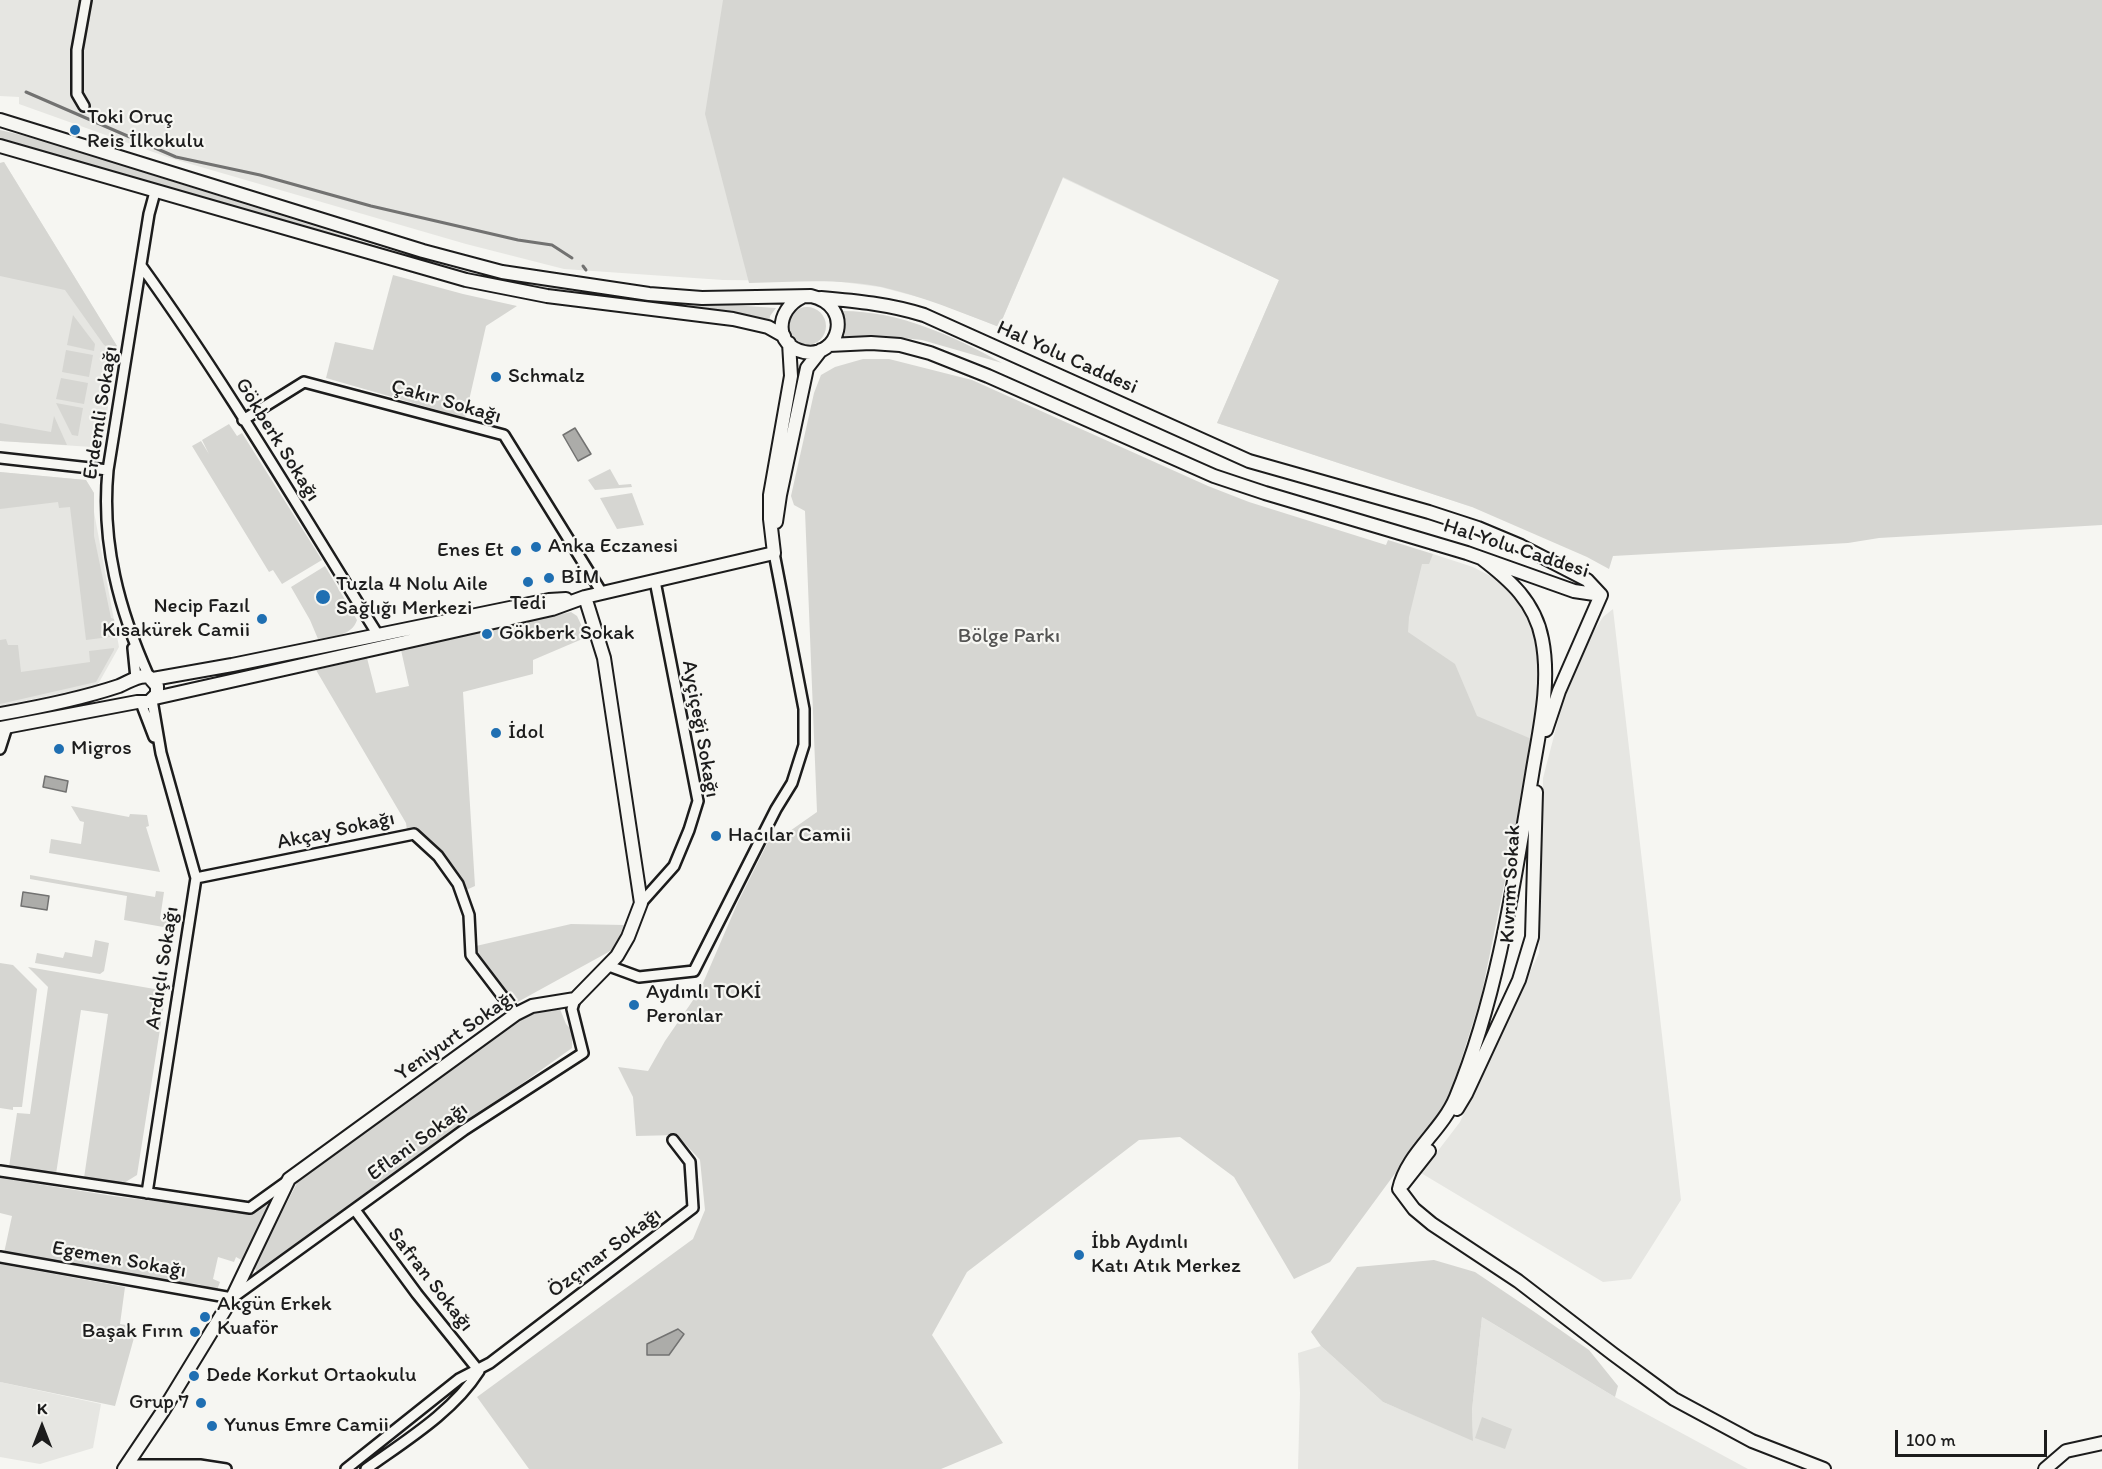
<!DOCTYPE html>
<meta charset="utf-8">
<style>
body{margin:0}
#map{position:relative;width:2102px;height:1469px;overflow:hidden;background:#f6f6f2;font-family:Itim,sans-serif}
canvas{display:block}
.north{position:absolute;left:12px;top:1397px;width:60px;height:60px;-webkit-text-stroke:4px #f6f6f2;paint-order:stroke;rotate:0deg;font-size:16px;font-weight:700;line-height:24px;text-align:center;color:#1c1c1c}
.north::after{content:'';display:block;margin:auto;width:21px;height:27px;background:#1c1c1c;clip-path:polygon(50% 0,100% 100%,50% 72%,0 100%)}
.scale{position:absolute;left:1895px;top:1430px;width:152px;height:27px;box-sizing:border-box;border:3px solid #1c1c1c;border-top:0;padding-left:8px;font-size:18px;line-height:21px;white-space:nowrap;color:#1c1c1c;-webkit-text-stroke:4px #f6f6f2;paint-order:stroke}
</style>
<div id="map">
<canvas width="2102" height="1469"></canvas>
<div class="north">K</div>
<div class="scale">100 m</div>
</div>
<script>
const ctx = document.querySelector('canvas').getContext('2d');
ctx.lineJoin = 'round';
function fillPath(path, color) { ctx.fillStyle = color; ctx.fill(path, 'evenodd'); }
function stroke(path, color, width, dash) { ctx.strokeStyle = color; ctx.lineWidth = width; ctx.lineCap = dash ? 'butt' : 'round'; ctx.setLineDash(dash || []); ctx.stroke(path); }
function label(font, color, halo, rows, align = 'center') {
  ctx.font = font + ' Itim,sans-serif'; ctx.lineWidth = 4.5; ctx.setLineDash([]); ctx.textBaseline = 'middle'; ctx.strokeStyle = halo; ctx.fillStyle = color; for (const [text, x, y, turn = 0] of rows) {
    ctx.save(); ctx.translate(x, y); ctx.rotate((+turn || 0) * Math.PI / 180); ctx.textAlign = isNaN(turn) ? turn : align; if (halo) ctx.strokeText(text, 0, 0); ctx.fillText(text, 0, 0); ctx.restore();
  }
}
fillPath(new Path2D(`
 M 0,0 L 2102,0 L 1472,507 L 1217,423 L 1279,280 L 1063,178 L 999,327 L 933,301 L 880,287 L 834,281 L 723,280 L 564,269 L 466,244 L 170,158 L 19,104 L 19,97 L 0,96 Z
 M 4,162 L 117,346 L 103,440 L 92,447 L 0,441 L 0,163 Z
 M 0,472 L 86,480 L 94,493 L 94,512 L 119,647 L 97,686 L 0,706 Z
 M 1433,554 L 1473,567 L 1498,580 L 1524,610 L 1536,634 L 1540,658 L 1540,698 L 1534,740 L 1475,720 L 1405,632 L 1406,565 Z
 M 1613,609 L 1681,1200 L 1631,1279 L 1603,1282 L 1421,1173 L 1460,1122 L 1539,953 L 1543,778 L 1566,690 L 1592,634 L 1603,617 Z
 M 1482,1317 L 1615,1397 L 1748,1469 L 1298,1469 L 1300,1393 L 1298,1353 L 1321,1346 L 1383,1402 L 1473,1440 L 1472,1410 Z
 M 0,1382 L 101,1404 L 93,1448 L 40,1464 L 0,1457 Z`), '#e6e6e2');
fillPath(new Path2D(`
 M 723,0 L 2102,0 L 2102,525 L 1879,538 L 1848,543 L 1613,556 L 1609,569 L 1587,557 L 1472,507 L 1217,423 L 1279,280 L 1063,177 L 999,327 C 960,312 922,296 882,287 C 839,278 793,282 749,283 L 705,114 Z
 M 0,130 L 38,139 L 393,251 L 460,270 L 511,281 L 572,290 L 571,293 L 510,284 L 461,273 L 0,138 Z
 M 4,162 L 117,346 L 116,351 L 104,345 L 65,290 L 0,276 L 0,163 Z
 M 393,275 L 463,294 L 517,306 L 486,326 L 465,418 L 326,378 L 335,342 L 373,350 Z
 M 628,298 L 776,308 L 770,316 L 769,326 L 627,300 Z
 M788 326a19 19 0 1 1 38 0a19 19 0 1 1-38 0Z
 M 843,311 C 899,311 954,336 1002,363 L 922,340 L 893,337 L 846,339 L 844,337 L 846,324 Z
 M 73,315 L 95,344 L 94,351 L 67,345 Z
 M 66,350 L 93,355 L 89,377 L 62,372 Z
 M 863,359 L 889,359 L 972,380 L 1208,486 L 1249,502 L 1386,545 L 1388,540 L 1433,554 L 1429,564 L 1422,564 L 1409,617 L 1408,632 L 1455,664 L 1477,716 L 1534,740 L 1481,997 L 1452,1089 L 1438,1115 L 1330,1262 L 1294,1279 L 1234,1177 L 1180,1137 L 1139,1140 L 967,1272 L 932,1335 L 1003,1443 L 941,1469 L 529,1469 L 477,1397 L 693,1239 L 705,1210 L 700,1160 L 677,1135 L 636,1136 L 633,1097 L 618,1067 L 648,1071 L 665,1041 L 700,990 L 738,902 L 773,832 L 787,833 L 817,812 L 805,511 L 794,505 L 791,496 L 814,393 L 821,375 L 835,367 Z
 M 61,378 L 88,383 L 84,404 L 56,399 Z
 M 56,403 L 83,408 L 78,436 L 72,435 Z
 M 54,416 L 67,445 L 0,441 L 0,423 L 51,432 Z
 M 229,424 L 237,436 L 242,433 L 322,560 L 282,584 L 273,570 L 269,572 L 192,446 L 201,441 L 209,454 L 202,440 Z
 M 610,469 L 619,485 L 631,484 L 632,487 L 595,490 L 588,480 Z
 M 0,472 L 86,480 L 94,493 L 94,536 L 111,618 L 114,619 L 117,636 L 86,640 L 70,507 L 59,508 L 58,502 L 0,509 Z
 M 632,493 L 644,525 L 617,529 L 600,498 Z
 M 325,566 L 357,620 C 352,636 333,636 318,639 L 310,620 L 291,587 Z
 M 571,612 L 577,616 L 587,637 L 533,660 L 533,674 L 463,692 L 475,886 L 466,890 C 458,863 434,845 414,829 L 407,830 L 406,823 L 316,670 L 367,658 L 376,693 L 409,686 L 401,650 Z
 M 6,639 L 8,645 L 18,645 L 21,672 L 90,662 L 89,651 L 114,648 L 114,650 L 96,682 L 0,704 L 0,640 Z
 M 71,806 L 129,817 L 130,814 L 147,815 L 149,826 L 146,827 L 160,872 L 49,853 L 51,839 L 81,844 L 84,822 L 80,821 Z
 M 30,875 L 155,897 L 156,891 L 164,892 L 160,919 L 169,921 L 169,928 L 124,920 L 127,896 L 30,879 Z
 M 571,924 L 624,925 L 614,949 L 514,1004 L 476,955 L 476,946 Z
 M 95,940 L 109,943 L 104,971 L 100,974 L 35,963 L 37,953 L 63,958 L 65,952 L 92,957 Z
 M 0,963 L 13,965 L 37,989 L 22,1107 L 13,1107 L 13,1110 L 0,1108 Z
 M 28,967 L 166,991 L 137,1175 L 124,1183 L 84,1178 L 108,1014 L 81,1010 L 56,1174 L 9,1167 L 17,1113 L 30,1114 L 48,987 Z
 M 560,1009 L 566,1024 L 575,1033 L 572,1036 L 572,1048 L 257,1272 L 254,1267 L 298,1181 L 344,1143 L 350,1144 L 357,1139 L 357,1136 L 439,1075 L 446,1073 L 503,1028 L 506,1029 L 524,1016 Z
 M 0,1178 L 113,1196 L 238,1211 L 251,1211 L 270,1202 L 272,1204 L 245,1262 L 236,1257 L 234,1262 L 218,1257 L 213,1279 L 220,1282 L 217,1290 L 198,1284 L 159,1282 L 4,1253 L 12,1216 L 0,1213 Z
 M 1434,1260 L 1475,1272 L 1536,1313 L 1589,1350 L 1618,1386 L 1615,1397 L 1482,1317 L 1472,1410 L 1473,1441 L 1383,1402 L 1321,1346 L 1311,1332 L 1357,1267 Z
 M 0,1264 L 125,1287 L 120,1324 L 137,1327 L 115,1406 L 0,1382 Z
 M 1482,1417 L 1512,1429 L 1505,1449 L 1475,1438 Z`), '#d6d6d2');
const water = new Path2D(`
 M 575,428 L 591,454 L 578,461 L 563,435 Z
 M 45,776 L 68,781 L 66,792 L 43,787 Z
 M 23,892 L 49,896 L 47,910 L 21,906 Z
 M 678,1329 L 684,1334 L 669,1355 L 647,1355 L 647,1344 Z`);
fillPath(water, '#acaca9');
stroke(water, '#727271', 1.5);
stroke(new Path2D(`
 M 26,92 L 176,157 L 260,175 L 371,206 L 518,240 L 552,245 L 572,258
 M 583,266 L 586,270`), '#727271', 3);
const street = new Path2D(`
 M 84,106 L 77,94 L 77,50 L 86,0
 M 142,267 C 227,385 301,512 378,635
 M 243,420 L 304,382 L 504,435 L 602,593
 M 0,458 L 108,470
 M 133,648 L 136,678
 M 149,677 C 119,610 101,543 108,470 L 149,214 L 155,192
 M 141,703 L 154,737
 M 0,749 L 7,727
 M 196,878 L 414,834 L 438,856 L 458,884 L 469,915 L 471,955 L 516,1014
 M 641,903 L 674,866 L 689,830 L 698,801 L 655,581
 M 609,966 L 639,977 L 694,971 L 776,809 L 792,783 L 804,745 L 804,709 L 774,553
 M 0,1171 L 250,1208 L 289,1180
 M 147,1193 L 196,878 L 161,753 L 152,700
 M 355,1210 L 417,1294 L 479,1371
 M 0,1257 L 232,1298 L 464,1130 L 583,1053 L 572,1009 L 575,999
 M 127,1465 L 200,1465 L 226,1469
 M 346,1469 L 459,1379 L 490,1363 L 693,1208 L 690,1162 L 673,1140
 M 366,1469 C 405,1441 453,1412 479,1371`);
const secondary = new Path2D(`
 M 0,120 L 423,251 L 502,272 L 649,294 L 702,298 L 811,296 C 855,306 839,359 804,352 C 774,346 775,310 802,297
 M 0,146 L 466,280 L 547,296 L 733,319 L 768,327 L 784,336
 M 821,298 C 856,301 889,304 924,315 L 1249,461 L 1429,512 L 1478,528 L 1521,546 L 1587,580 L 1601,595
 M 829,345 L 871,343 L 900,345 L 930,353 L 988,376 L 1214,476 L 1265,493 L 1467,553 L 1574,591 L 1601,595
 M 776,522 L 780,495 L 807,368 L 821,350
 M 774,553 L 770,519 L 770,495 L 791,376 L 789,343
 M 1481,558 C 1510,580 1535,602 1542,639 C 1551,684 1539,731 1532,775 C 1514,883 1498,995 1456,1097 C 1442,1131 1407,1153 1399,1189 L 1414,1209 L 1432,1224 L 1518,1281 L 1613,1354 L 1674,1399 L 1752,1441 L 1824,1469
 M 153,679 L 232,665 L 549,600 L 566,599
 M 155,698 L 552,609 L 585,597 L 774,553
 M 0,714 C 40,707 80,699 119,686 C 129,682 139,674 149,677 L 157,686 L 157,694 L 149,702 L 137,702 L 0,728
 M 1546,730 L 1559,691 L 1601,595
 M 1457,1109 L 1466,1094 L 1519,980 L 1532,937 L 1536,792
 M 1403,1184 L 1429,1151
 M 124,1469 L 163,1411 L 232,1298 L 289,1179 L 516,1014 L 532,1006 L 575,999 L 617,956 L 628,937 L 641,903 L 604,658 L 585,597
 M 2045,1469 L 2066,1451 L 2102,1443`);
stroke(street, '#1c1c1c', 14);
stroke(secondary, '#1c1c1c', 16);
stroke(street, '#f6f6f2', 9);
stroke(secondary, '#f6f6f2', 12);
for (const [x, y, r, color] of [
 [75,130,6,"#1f6fb2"],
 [496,377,6,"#1f6fb2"],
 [536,547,6,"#1f6fb2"],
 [516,551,6,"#1f6fb2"],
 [549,578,6,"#1f6fb2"],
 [528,582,6,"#1f6fb2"],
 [323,597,8,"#1f6fb2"],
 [262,619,6,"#1f6fb2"],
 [487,634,6,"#1f6fb2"],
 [496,733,6,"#1f6fb2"],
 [59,749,6,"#1f6fb2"],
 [716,836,6,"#1f6fb2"],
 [634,1005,6,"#1f6fb2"],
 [1079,1255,6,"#1f6fb2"],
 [205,1317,6,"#1f6fb2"],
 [195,1332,6,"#1f6fb2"],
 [194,1376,6,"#1f6fb2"],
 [201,1403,6,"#1f6fb2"],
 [212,1426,6,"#1f6fb2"]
]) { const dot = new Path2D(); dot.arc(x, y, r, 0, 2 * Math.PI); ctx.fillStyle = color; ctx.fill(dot); stroke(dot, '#f6f6f2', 2); }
label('21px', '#1c1c1c', '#f6f6f2', [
 ["Toki Oruç",87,118],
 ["Reis İlkokulu",87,142],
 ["Schmalz",508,377],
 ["Anka Eczanesi",548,547],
 ["Enes Et",504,551,"right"],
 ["BİM",561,578],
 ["Tuzla 4 Nolu Aile",336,585],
 ["Sağlığı Merkezi",336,609],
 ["Tedi",528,604,"center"],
 ["Necip Fazıl",250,607,"right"],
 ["Kısakürek Camii",250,631,"right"],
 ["Gökberk Sokak",499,634],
 ["İdol",508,733],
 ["Migros",71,749],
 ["Hacılar Camii",728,836],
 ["Aydınlı TOKİ",646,993],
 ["Peronlar",646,1017],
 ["İbb Aydınlı",1091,1243],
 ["Katı Atık Merkez",1091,1267],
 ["Akgün Erkek",217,1305],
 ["Kuaför",217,1329],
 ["Başak Fırın",183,1332,"right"],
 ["Dede Korkut Ortaokulu",206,1376],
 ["Grup 7",189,1403,"right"],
 ["Yunus Emre Camii",224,1426]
], 'left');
label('21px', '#1c1c1c', '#f6f6f2', [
 ["Hal Yolu Caddesi",1067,358,24],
 ["Çakır Sokağı",446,402,16],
 ["Erdemli Sokağı",101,413,-81],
 ["Gökberk Sokağı",277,440,58],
 ["Hal Yolu Caddesi",1516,549,18],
 ["Ayçiçeği Sokağı",700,729,80],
 ["Akçay Sokağı",336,831,-12],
 ["Kıvrım Sokak",1511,884,-87],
 ["Ardıçlı Sokağı",163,968,-81],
 ["Yeniyurt Sokağı",456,1036,-35],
 ["Eflani Sokağı",418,1142,-36],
 ["Özçınar Sokağı",605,1253,-37],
 ["Egemen Sokağı",119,1260,10],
 ["Safran Sokağı",430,1280,52]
]);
label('21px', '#545453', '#f6f6f2', [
 ["Bölge Parkı",1009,637]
]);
</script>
